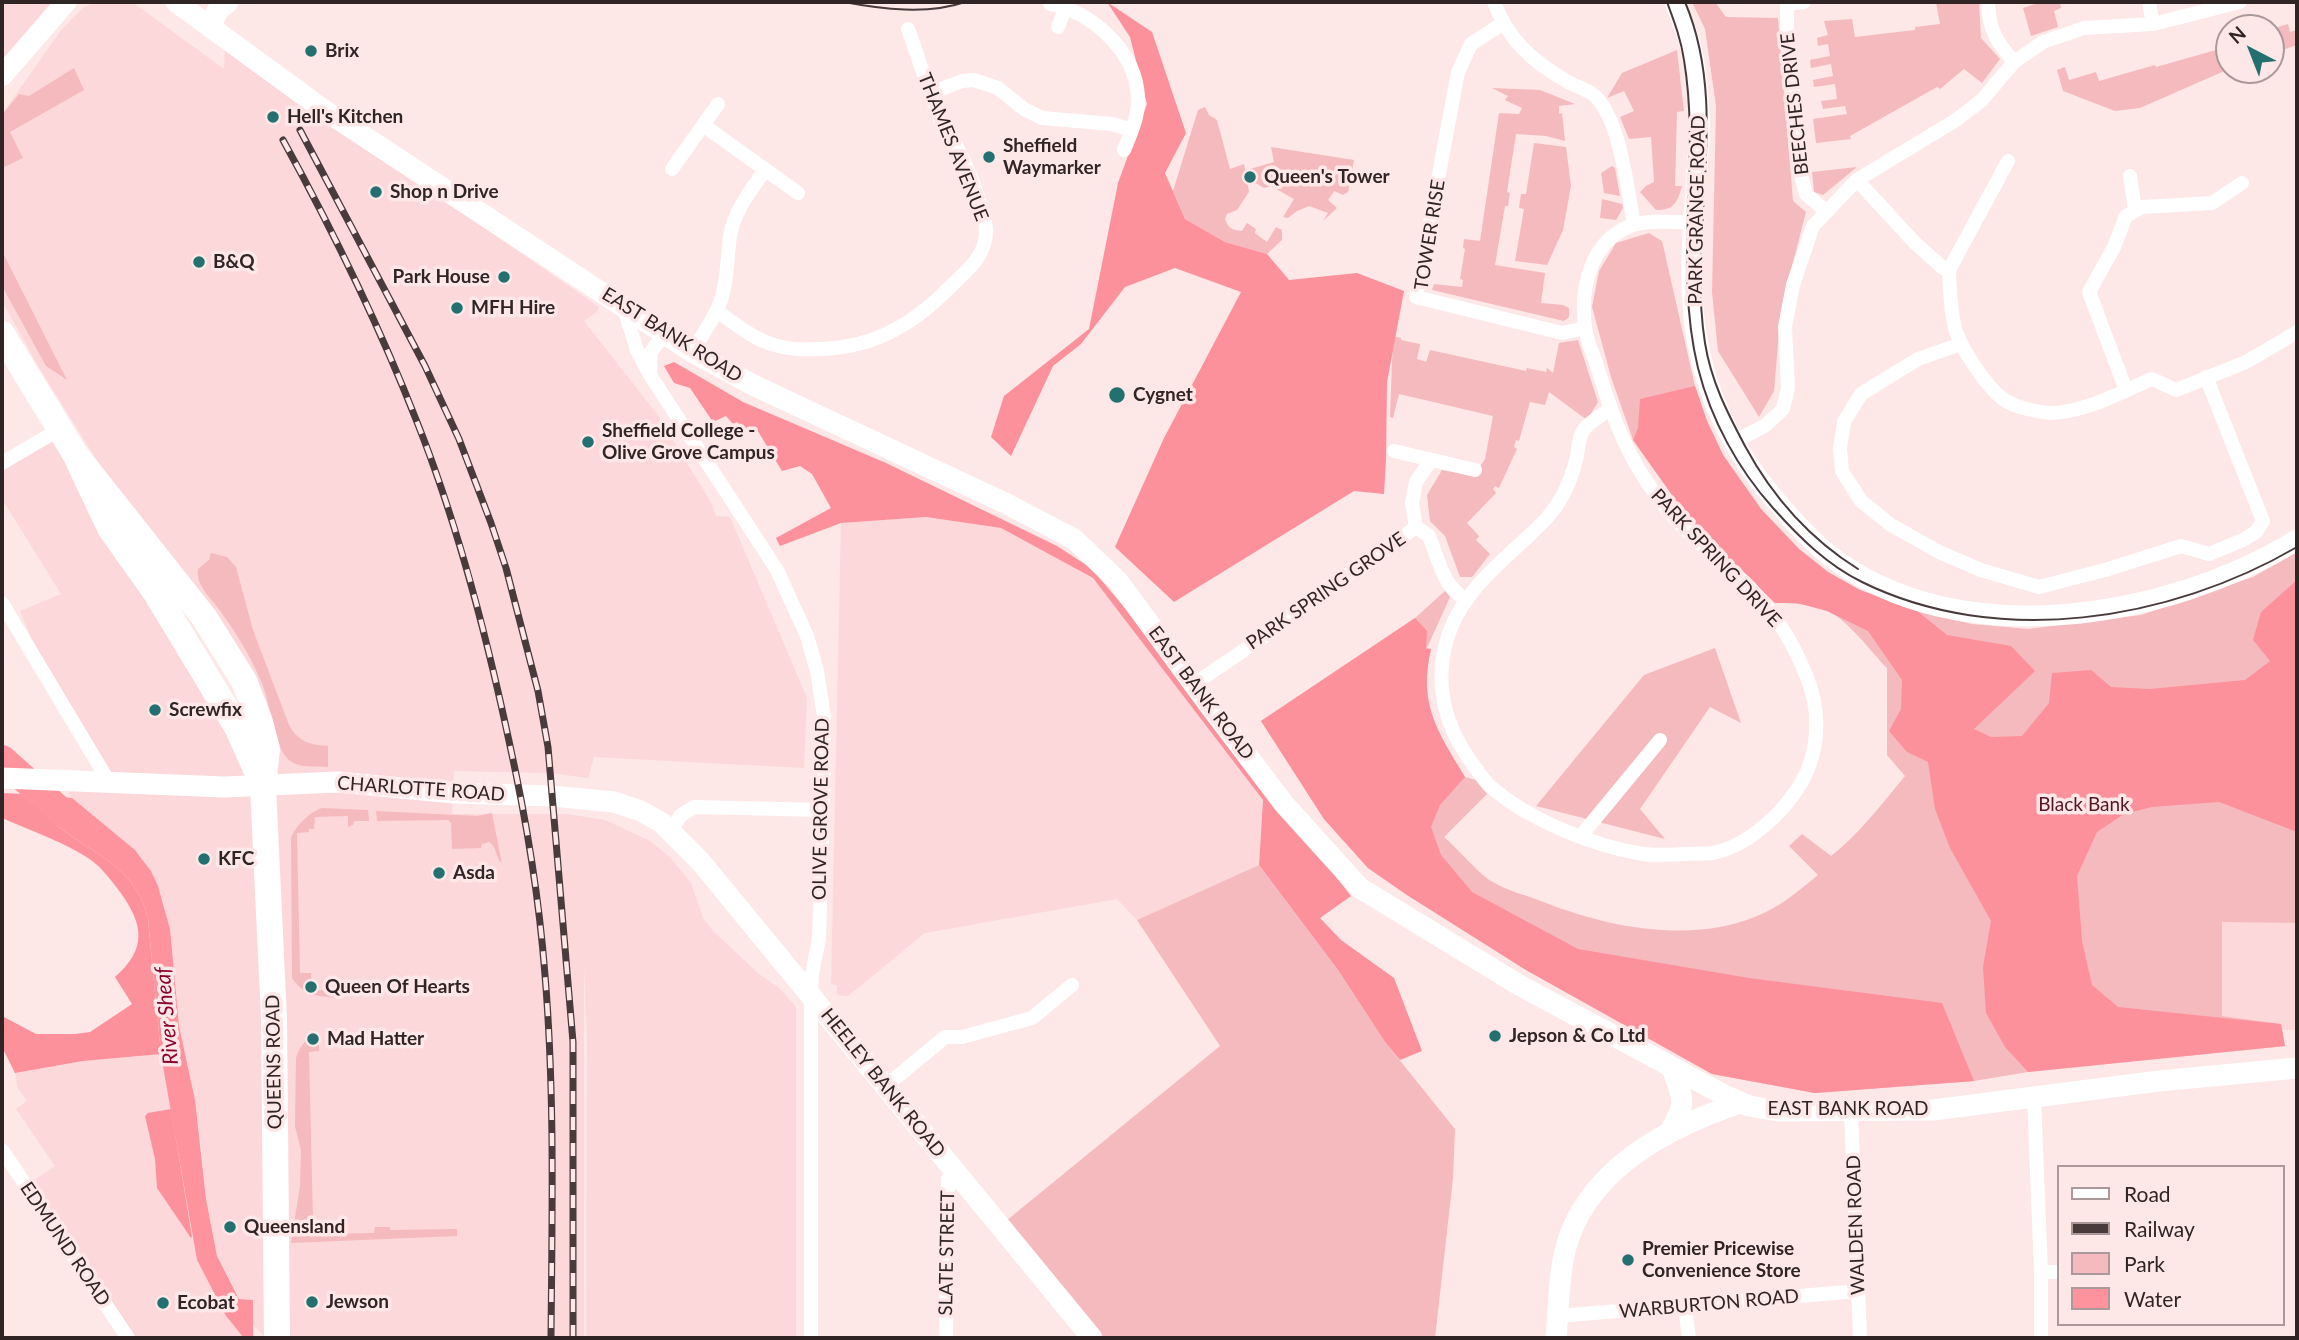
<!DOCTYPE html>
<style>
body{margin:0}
#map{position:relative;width:2299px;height:1340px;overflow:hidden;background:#fde7e7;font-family:Lato,sans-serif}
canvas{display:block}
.frame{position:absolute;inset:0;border:4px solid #312425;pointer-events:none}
.legend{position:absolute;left:2057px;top:1165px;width:228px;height:161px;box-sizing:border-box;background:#fde7e7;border:2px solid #ab9999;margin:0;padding:9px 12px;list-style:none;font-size:21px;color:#312425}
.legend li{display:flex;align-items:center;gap:14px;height:35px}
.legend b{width:35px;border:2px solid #ab9999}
.north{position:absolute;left:2215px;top:14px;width:70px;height:70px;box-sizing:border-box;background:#fde7e7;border:2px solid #ab9999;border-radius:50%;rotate:318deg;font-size:19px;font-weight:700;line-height:28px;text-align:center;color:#312425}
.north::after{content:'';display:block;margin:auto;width:24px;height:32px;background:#246f6f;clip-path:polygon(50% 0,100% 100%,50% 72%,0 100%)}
</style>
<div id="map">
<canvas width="2299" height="1340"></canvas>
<div class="frame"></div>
<ul class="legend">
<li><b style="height:9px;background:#fff"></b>Road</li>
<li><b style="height:9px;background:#493b3c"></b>Railway</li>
<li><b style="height:19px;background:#f5babe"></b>Park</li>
<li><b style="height:19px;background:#ff939d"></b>Water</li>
</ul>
<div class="north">N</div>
</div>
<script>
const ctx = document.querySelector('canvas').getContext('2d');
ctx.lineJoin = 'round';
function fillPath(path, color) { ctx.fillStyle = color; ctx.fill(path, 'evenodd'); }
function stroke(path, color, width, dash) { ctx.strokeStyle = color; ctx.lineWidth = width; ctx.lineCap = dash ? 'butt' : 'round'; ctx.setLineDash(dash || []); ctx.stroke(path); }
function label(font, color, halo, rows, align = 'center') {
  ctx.font = font + ' Lato,sans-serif'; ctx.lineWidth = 7; ctx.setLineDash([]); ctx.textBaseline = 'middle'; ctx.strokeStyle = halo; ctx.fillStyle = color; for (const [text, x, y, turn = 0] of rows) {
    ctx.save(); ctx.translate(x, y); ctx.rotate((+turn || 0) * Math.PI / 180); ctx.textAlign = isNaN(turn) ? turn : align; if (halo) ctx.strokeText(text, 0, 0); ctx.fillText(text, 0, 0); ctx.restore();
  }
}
fillPath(new Path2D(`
 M 2,2 L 62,2 L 2,66 Z
 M 96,2 L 132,2 L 224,69 L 225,49 L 599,307 L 597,312 L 584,321 L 657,414 L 712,504 L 716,516 L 730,517 L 807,698 L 804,768 L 594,757 L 588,778 L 550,773 L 454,771 L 452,814 L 567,814 L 605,820 L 650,841 L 670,857 L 691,883 L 703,918 L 713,931 L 759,974 L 779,988 L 796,1007 L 796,1338 L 586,1338 L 587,1040 L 584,965 L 584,1338 L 266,1338 L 253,1325 L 253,1300 L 240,1299 L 217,1256 L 206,1199 L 200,1135 L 179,1026 L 164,902 L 151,871 L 138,853 L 72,798 L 61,781 L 108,782 L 48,679 L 20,611 L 61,594 L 2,499 L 2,459 L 48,432 L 237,727 L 263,733 L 158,558 L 38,366 L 2,301 L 2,114 L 62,29 L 84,7 Z
 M 926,517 L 1001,528 L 1093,578 L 1165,664 L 1263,800 L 1259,865 L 1137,920 L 1117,899 L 925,933 L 848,996 L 837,995 L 837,985 L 831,984 L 841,523 Z
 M 2222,921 L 2297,923 L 2297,1030 L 2221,1028 Z
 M 161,1054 L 197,1260 L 226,1316 L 244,1338 L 128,1338 L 26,1186 L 55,1166 L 16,1109 L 27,1101 L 17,1087 L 15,1073 L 83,1061 Z`), '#fcd8da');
fillPath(new Path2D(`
 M 1692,2 L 1715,2 L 1726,17 L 1778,18 L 1793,201 L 1806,212 L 1781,309 L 1774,391 L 1759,417 L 1718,351 L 1712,292 L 1716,106 L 1705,29 Z
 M 1936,2 L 1979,2 L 1981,38 L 2000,59 L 1982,83 L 1964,69 L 1940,89 L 1937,87 L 1850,136 L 1851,139 L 1816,143 L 1813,119 L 1847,114 L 1845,106 L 1823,109 L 1821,101 L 1837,99 L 1835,84 L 1814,87 L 1813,80 L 1833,76 L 1831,64 L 1811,68 L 1810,60 L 1830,56 L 1828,44 L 1818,46 L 1817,38 L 1828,35 L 1824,21 L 1852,19 L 1855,37 L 1915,30 L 1915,27 L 1940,24 Z
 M 2041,2 L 2060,2 L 2061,8 L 2054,11 L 2058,27 L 2031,36 L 2023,8 Z
 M 2288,24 L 2290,32 L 2297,30 L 2297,45 L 2271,54 L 2271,29 Z
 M 2229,44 L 2229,69 L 2140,108 L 2115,111 L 2063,91 L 2057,70 L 2065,67 L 2069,80 L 2096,72 L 2099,81 L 2155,65 L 2156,67 L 2216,50 L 2216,48 Z
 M 1677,50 L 1684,111 L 1677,112 L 1675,186 L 1682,186 C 1677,202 1675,210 1656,210 L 1640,192 L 1646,186 L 1654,182 L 1651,137 L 1629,139 L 1620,117 L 1634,111 L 1624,91 L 1607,98 L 1622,73 Z
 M 74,68 L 84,90 L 10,132 L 23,158 L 2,168 L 2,115 L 19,94 L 29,96 Z
 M 1492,88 L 1540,90 L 1575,104 L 1559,106 L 1559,114 L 1562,113 L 1565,141 L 1546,136 L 1516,134 L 1507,192 L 1510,193 L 1508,206 L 1505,206 L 1495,265 L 1545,273 L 1541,303 L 1563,305 L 1569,308 L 1569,317 L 1564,321 L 1432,290 L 1434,284 L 1462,287 L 1463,280 L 1460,279 L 1465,249 L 1463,248 L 1464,239 L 1480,241 L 1499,113 L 1519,114 L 1522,108 L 1505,100 L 1508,96 Z
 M 1205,107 L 1209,115 L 1217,120 L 1230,169 L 1244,164 L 1249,192 L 1237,210 L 1227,214 L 1225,219 C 1228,228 1232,230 1242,231 L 1247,223 L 1256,229 L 1255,233 L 1267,242 L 1276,227 L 1282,230 L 1282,240 L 1267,254 L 1225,242 L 1185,219 L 1173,191 L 1198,110 Z
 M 1534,143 L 1566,147 L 1571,186 L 1563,230 L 1547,265 L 1515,261 L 1524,209 L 1519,208 L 1521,194 L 1526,194 Z
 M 1271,147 L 1354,160 L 1348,192 L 1343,195 L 1334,191 L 1328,200 L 1337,208 L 1323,221 L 1328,213 L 1309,206 L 1297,211 L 1288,218 L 1283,217 L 1294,199 L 1271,186 L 1264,188 L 1252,181 L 1250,169 L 1274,162 Z
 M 1612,166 L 1615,168 L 1620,196 L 1604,193 L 1601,173 Z
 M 1857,167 L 1823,195 L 1814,192 L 1812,172 Z
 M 1602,199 L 1622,204 L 1623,208 L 1616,220 L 1600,218 Z
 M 1649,233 L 1662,241 L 1695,386 L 1707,421 L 1723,455 L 1761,509 L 1799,549 L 1828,572 L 1860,590 L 1916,610 L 1972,624 L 2028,629 L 2141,615 L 2253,577 L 2297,552 L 2297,923 L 2222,922 L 2222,1016 L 2281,1024 L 2285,1046 L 2028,1072 L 1974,1081 L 1815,1093 L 1712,1074 L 1526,970 L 1407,895 L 1368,868 L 1324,819 L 1261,721 L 1415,618 L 1445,591 L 1450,597 L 1427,648 L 1431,649 C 1418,703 1437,731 1465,777 L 1476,780 L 1487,794 L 1444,837 C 1458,849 1477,872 1491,881 C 1507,891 1529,896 1546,903 C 1613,929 1699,945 1766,912 C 1785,903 1802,888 1818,875 L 1789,846 L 1802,834 L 1831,856 C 1860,833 1881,805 1905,776 L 1887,755 L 1887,668 C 1870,651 1847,618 1825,610 C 1810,604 1792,603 1775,603 L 1710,541 L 1682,509 L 1633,440 L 1611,377 L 1592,307 L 1599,271 L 1616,243 Z
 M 2,251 L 67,380 L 46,366 L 2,286 Z
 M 1393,336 L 1401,338 L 1401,340 L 1420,344 L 1417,359 L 1426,362 L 1430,350 L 1526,371 L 1527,368 L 1546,372 L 1547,368 L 1553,373 L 1559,343 L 1578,340 L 1598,402 L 1587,420 L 1549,392 L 1545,405 L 1530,402 L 1519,441 L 1516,440 L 1514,447 L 1517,449 L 1499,488 L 1495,486 L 1493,489 L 1496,493 L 1467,523 L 1479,536 L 1476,540 L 1490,554 L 1472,577 L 1460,577 L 1445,536 L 1430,521 L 1427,495 L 1442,470 L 1474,476 L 1485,459 L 1493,416 L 1399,394 L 1393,418 L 1390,417 Z
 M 211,553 L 227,557 L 236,567 L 253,630 L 289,725 C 298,742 311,745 328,746 L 328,767 C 315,766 297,769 287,758 C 275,746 270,704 263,686 C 253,661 239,637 223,615 C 214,601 195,586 198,569 L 209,560 Z
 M 1715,648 L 1741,723 L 1710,707 L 1640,809 L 1665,839 L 1536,806 L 1644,675 Z
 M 322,808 L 368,810 L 369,821 L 354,821 L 353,825 L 348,827 L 348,816 L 315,817 L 314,829 L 309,829 L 309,832 L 297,833 L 300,973 L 311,973 L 312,986 L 316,990 L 338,991 L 337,997 C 319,998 302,994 292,978 L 291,838 C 296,825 310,812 322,808 Z
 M 376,811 L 477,816 L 492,813 L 502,864 C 495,857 497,847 489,842 L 482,844 L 481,848 L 452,849 L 451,823 L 448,820 L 377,821 Z
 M 1259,865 L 1338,970 L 1385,1042 L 1455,1129 L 1453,1178 L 1435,1338 L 1101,1338 L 1006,1221 L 1220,1046 L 1137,920 Z
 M 319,1034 L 319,1051 L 309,1052 L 313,1222 L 324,1222 L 324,1234 L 374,1233 L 375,1227 L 390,1227 L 390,1230 L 457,1229 L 457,1236 L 291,1243 L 300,1186 L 301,1151 L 295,1126 L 296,1058 C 299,1047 307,1037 319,1034 Z`), '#f5babe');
fillPath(new Path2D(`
 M 1107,2 L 1152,32 L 1186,133 L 1165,173 L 1185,219 L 1225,242 L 1267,254 L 1289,280 L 1357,273 L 1404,291 L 1387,382 L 1386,459 L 1384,494 L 1354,491 L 1174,602 L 1115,547 L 1164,438 L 1241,292 L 1175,268 L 1125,287 L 1081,344 L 1053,366 L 1011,456 L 991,437 L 1004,396 L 1089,329 L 1118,183 L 1147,104 L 1130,37 Z
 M 674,362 L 743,402 L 886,463 L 1057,546 L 1091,568 L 1135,620 L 1351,896 L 1320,918 L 1341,940 L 1394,978 L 1422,1051 L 1400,1060 L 1385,1042 L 1338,970 L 1259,865 L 1263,800 L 1093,578 L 1001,528 L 926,517 L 841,523 L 780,546 L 776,538 L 831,508 L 812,474 L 800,466 L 782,471 L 756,428 L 744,433 L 737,422 L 733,424 L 726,416 L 713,422 L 690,388 L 674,383 L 664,366 Z
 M 1695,386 L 1707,421 L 1723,455 L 1761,509 L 1799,549 L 1828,572 L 1860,590 L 1916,610 L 1947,635 L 2011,646 L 2035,671 L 1974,729 L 1991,737 L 2022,736 L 2049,703 L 2052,673 L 2091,670 L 2111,687 L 2150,689 L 2245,680 L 2270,661 L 2253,640 L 2261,612 L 2297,580 L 2297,832 L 2219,802 L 2152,807 L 2124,814 L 2097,832 L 2077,876 L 2082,941 L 2092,985 L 2118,1007 L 2281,1024 L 2285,1046 L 2028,1072 L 2005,1047 L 1986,1013 L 1983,967 L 1991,921 L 1950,848 L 1935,809 L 1928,762 L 1907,752 L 1889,731 L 1901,709 L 1902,680 L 1868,631 L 1827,611 L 1797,603 L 1775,603 L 1710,541 L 1682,509 L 1633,440 L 1638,428 L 1640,399 Z
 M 1415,618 L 1427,631 L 1426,649 L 1431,649 C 1418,704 1437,731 1465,777 L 1440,805 L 1431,827 L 1441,855 L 1472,892 L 1578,949 L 1749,978 L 1942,1003 L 1974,1081 L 1815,1093 L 1712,1074 L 1526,970 L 1407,895 L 1368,868 L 1324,819 L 1261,721 Z
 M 2,793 L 25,794 C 37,808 49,820 64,831 C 101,858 137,870 148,919 L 161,1054 L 83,1061 L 15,1073 L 2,1047 L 4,1043 L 2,1039 L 2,1016 L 36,1034 L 75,1034 L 90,1032 L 132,1004 L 115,977 C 147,949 144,925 120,892 C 111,880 103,869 91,860 C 65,842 31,831 2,818 Z
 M 171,1109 L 192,1237 L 191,1238 L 157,1188 L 155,1159 L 145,1116 L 148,1113 Z`), '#fc919b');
fillPath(new Path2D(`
 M 25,794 L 72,798 L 135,850 L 151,871 L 158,886 L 170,929 L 179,1026 L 195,1100 L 206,1199 L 217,1256 L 239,1299 L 253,1300 L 253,1338 L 243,1337 L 226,1316 L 197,1260 L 161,1055 L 148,919 C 137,870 101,858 64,831 C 49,820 37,808 25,794 Z`), '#ff939d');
stroke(new Path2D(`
 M 2,759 L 63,813 L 73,817`), '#ff939d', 28);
stroke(new Path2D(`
 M 1494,2 C 1508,40 1533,62 1568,82 C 1577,87 1590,90 1596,97 C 1621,123 1627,189 1634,224
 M 1804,2 L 1787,4 L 1787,28 L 1801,174 L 1806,194 L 1827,212
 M 1988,2 C 1989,30 1996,41 2014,62
 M 2149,2 L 2153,24
 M 1050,4 C 1092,11 1136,52 1138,97 C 1139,116 1131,133 1124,150
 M 1502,24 L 1471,44 L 1458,72 L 1416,297 L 1562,333 L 1585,328
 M 1058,27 L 1066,7
 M 931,93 L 962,81 L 974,80 L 998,88 L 1024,109 L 1042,118 L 1112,124 L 1132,130
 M 703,125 L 798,193
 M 672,169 L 718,104
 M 2130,176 L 2135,210
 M 1857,180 L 1914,242 L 1943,268 L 1949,270 C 1950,287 1950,306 1954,324 C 1958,345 1986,386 2003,399 C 2014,407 2036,412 2050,413 C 2084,413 2121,392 2152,379 L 2176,390 L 2246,362 L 2297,332
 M 1949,270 L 2008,161
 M 623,306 L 637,350 L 650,375 L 777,570 L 807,636 L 817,671 L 824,717 L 824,771 L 819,939 L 812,974 L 811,996
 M 717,311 C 734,323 751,337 771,344 C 786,349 803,350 818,349 C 873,348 911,326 949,288 C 965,272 986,257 986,232 C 986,211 967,166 957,147 C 952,137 944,129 940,119 C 928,90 919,59 908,29
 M 1961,344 L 1918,359 L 1861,394 L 1844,422 L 1840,448 L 1842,471 L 1861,501 L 1891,525 L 1939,552 L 1981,570 L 2039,587 L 2105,570 L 2181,546 L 2209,554 L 2243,540 L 2256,532 L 2263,521 L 2206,377
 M 692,352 C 702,335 715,318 721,300 C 728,278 727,258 730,236 C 734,211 751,190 765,170
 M 650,373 L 651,352 L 665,333
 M 2126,390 L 2089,292 L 2114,247 L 2126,216 L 2142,207 L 2212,203 L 2242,183
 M 1610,409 C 1602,415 1591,421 1585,428 C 1577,438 1579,452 1575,464 C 1570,483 1560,503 1547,518 C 1513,554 1466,584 1449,633 C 1433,679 1443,724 1472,763 C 1478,771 1483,780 1491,787 C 1529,820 1593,846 1643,854 C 1658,856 1674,854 1689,854 C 1696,853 1705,854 1712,853 C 1747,847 1782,814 1800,785 C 1820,752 1821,710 1806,675 C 1793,643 1777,616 1753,591 C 1734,570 1710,555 1691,535 C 1675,520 1659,501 1647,482 C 1622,446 1609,405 1596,363 C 1592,352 1586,339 1585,327 C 1580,288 1591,239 1633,225 C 1651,219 1675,223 1694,222
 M 1734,442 L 1766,425 L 1783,409 L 1788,388 L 1785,327 L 1793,285 L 1813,226 L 1857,180 L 1956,120 L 1982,100 L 2014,62 L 2043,42 L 2084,28 L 2153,24 L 2240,2
 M 1394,451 L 1475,470
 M 2,463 L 60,429
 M 1416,527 L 1429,536 L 1442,571 L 1449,584 L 1458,594 L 1467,600
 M 1416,527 L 1412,503 L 1416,482 L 1431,460
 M 2,603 L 109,782
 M 1194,684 L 1271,632 L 1302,604 L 1335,581 L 1368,563 L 1416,527
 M 671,830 L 681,815 L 694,807 L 823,810
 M 1580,837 L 1660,740
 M 886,1086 L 945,1037 L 962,1037 L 1032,1018 L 1072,985
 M 2034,1098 L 2041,1272 L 2041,1338
 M 1851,1112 L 1860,1338
 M 2,1150 L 128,1338
 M 2041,1272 L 2059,1272
 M 1685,1307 L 1689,1338
 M 1558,1316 L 1859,1291
 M 811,1338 L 811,996
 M 946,1338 L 948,1179 L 955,1170`), '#fff', 14);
stroke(new Path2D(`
 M 176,2 L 324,110 L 692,352 L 751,384 L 1005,503 L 1074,539 L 1118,581 L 1209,705 L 1284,804 L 1360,888 L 1519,985 L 1726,1096 L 1749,1106 L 1778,1111 L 1933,1110 L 2159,1081 L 2297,1068
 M 1675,2 C 1680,17 1688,33 1691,48 C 1696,69 1698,93 1699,114 C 1701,132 1698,151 1697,169 C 1694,225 1687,283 1697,339 C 1707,399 1736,454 1775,500 C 1792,520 1809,539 1829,555 C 1957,655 2168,619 2297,540
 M 211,28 L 217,11 L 228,2
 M 2,76 L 66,2
 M 2,778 L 224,787 L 338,782 L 454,793 L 552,796 L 614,802 L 641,811 L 662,823 L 700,861 L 1092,1338
 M 1669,1133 C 1687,1102 1684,1101 1672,1068
 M 1556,1338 C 1559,1308 1558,1277 1566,1247 C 1588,1168 1668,1127 1740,1103`), '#fff', 21);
stroke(new Path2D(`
 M 2,334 L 75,454 L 110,528 L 156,593 L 237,727 L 263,785
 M 75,454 L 204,617 L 244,681 L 260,722 L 267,749 L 263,787 L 274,1018 L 277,1338`), '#fff', 26);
stroke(new Path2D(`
 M 844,2 C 881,9 928,15 965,2
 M 1667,2 C 1674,21 1681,39 1684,60 C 1701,162 1673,266 1698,368 C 1711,420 1738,469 1773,508 C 1799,537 1827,565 1862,582 C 1998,649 2170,621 2297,547
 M 1685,2 C 1731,110 1687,230 1705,343 C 1711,381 1727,412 1745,446 C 1772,496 1810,539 1858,569`), '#493b3c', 2);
const rail = new Path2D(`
 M 300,130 L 425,366 L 459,439 L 491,523 L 506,568 L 538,691 L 548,747 L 573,1042 L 573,1338
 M 283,140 C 333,231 379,325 417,422 C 458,525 486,633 509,741 C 526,818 539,896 545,975 C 555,1096 552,1217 551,1338`);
stroke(rail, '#493b3c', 7);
stroke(rail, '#fde7e7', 4.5, [13]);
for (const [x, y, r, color] of [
 [311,51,7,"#246f6f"],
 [273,117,7,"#246f6f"],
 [989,157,7,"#246f6f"],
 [1250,177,7,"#246f6f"],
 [376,192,7,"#246f6f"],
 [199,262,7,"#246f6f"],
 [504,277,7,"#246f6f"],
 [457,308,7,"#246f6f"],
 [1117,395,9,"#246f6f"],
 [588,442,7,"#246f6f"],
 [155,710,7,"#246f6f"],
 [204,859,7,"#246f6f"],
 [439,873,7,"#246f6f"],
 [311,987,7,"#246f6f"],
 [1495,1036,7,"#246f6f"],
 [313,1039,7,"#246f6f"],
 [230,1227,7,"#246f6f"],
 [1628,1260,7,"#246f6f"],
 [312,1302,7,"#246f6f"],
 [163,1303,7,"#246f6f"]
]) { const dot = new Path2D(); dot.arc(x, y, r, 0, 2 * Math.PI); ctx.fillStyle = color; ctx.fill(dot); stroke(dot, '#fde7e7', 2.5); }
label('bold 19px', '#312425', '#fde7e7', [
 ["Brix",325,51],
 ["Hell's Kitchen",287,117],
 ["Sheffield",1003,146],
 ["Waymarker",1003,168],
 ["Queen's Tower",1264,177],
 ["Shop n Drive",390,192],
 ["B&Q",213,262],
 ["Park House",490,277,"right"],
 ["MFH Hire",471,308],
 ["Cygnet",1133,395],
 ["Sheffield College -",602,431],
 ["Olive Grove Campus",602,453],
 ["Screwfix",169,710],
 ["KFC",218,859],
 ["Asda",453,873],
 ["Queen Of Hearts",325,987],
 ["Jepson & Co Ltd",1509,1036],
 ["Mad Hatter",327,1039],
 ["Queensland",244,1227],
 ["Premier Pricewise",1642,1249],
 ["Convenience Store",1642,1271],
 ["Jewson",326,1302],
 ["Ecobat",177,1303]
], 'left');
label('19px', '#312425', '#fde7e7', [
 ["BEECHES DRIVE",1795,104,-96],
 ["THAMES AVENUE",953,147,68],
 ["PARK GRANGE ROAD",1697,210,-89],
 ["TOWER RISE",1430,235,-81],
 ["EAST BANK ROAD",672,335,32],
 ["PARK SPRING DRIVE",1716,558,47],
 ["PARK SPRING GROVE",1326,591,-35],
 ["EAST BANK ROAD",1201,693,53],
 ["CHARLOTTE ROAD",421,789,4],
 ["OLIVE GROVE ROAD",821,809,-89],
 ["QUEENS ROAD",274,1062,-91],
 ["HEELEY BANK ROAD",883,1083,51],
 ["EAST BANK ROAD",1848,1109],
 ["WALDEN ROAD",1856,1225,-92],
 ["EDMUND ROAD",65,1244,56],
 ["SLATE STREET",947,1253,-89],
 ["WARBURTON ROAD",1709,1304,-5]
]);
label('19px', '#571521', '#fde7e7', [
 ["Black Bank",2084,805]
]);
label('italic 21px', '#8a032c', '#fde7e7', [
 ["River Sheaf",167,1016,-95]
]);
</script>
